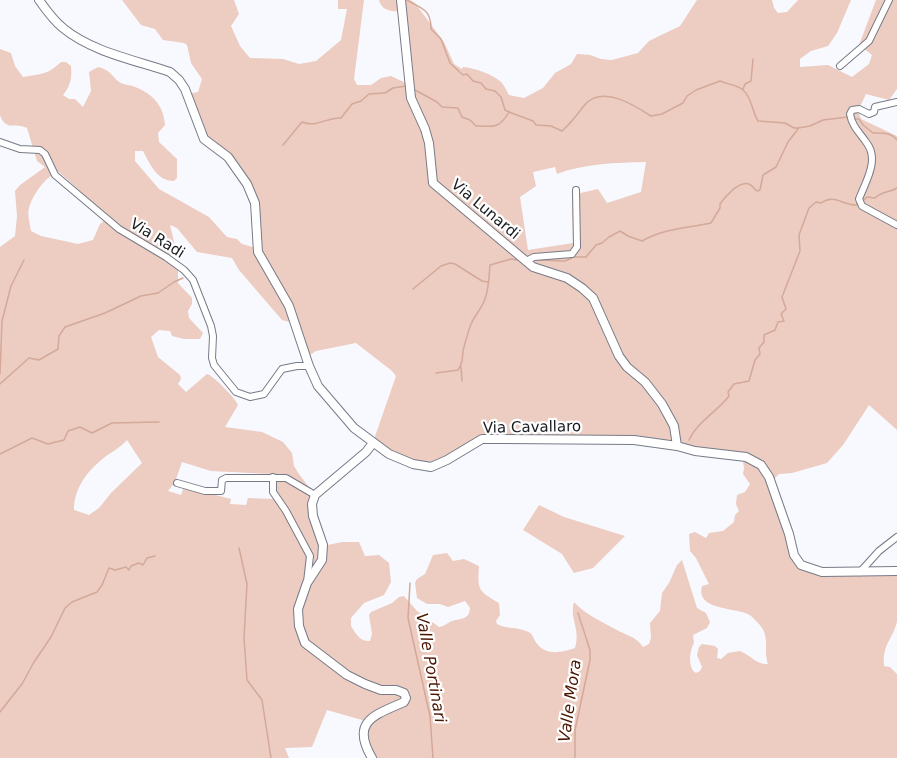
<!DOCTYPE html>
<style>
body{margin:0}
canvas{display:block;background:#f7f9ff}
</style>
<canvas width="897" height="758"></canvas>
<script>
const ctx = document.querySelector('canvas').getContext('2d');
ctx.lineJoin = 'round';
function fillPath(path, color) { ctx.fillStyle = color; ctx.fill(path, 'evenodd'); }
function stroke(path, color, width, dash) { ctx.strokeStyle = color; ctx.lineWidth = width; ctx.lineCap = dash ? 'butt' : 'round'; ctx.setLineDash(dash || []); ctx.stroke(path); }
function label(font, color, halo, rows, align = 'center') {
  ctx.font = font + ' "DejaVu Sans",sans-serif'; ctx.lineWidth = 4.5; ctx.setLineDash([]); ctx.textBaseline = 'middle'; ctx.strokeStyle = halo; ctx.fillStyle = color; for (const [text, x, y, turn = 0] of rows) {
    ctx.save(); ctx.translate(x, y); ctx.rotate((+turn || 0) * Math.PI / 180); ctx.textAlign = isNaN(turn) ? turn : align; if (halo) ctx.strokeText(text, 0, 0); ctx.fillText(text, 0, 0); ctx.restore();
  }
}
fillPath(new Path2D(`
 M 122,0 L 234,0 L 239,14 L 231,26 L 240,46 L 250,58 L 283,59 L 299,64 L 316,61 L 341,40 L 347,9 L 338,9 L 338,0 L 364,0 L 354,79 L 357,85 L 371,85 L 381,78 L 391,76 L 410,85 L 404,12 C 393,11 382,12 379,0 L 410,0 L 415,3 L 444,42 L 454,64 L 462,69 L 463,67 C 475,68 492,74 501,82 C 504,85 507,91 509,95 L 524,98 L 543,88 L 555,73 L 571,64 L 577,54 L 590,55 L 601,59 L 612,60 L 638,53 L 649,41 L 680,26 L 697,0 L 772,0 L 774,8 L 778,13 L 787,12 L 798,0 L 851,0 L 837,33 L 828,46 L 811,51 L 800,59 L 800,67 L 828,65 L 852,77 L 869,64 L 872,55 L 859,45 L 876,0 L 897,0 L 897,89 L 889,100 L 866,94 L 858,111 L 861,119 L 897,136 L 897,430 L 869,405 L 843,445 L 827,463 L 792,473 L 779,474 L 772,481 L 800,563 L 816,570 L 897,568 C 897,584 897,604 897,621 C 894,638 882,643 884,666 L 890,667 L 897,674 L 897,758 L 374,758 L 365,739 L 369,722 L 327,710 L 312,747 L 285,748 L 289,758 L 0,758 L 0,247 L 15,236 L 17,216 L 15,191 L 20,185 L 45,167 L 37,161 L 27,128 C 15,122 6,132 0,115 L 0,49 L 11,53 L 15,66 L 23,77 C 41,74 47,75 61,62 L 66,62 L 71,66 C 72,78 71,85 63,95 L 69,99 L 75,99 L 83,107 L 91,91 L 89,72 L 98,67 C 113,71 111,77 121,83 C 125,85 131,85 135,87 C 153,94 164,106 165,125 L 158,133 L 159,142 L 177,159 L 177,178 L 174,181 C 157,181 150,164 143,151 L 135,151 L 135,161 L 159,189 L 209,217 L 227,237 L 237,239 L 242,244 L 256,248 L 258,216 L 238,170 L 207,138 L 186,94 L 198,92 L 202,79 L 191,63 L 187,45 L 184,43 L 163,40 L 155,29 L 141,25 ZM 646,162 L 641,192 L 607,203 L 598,189 L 572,195 L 573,243 L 528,250 L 520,197 L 536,186 L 533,172 L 555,167 L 557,174 C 585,163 617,163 646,162 ZM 59,172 L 109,217 L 100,224 L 93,240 L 78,244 L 41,236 L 31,231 C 30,224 27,214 29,208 C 32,196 46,175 59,172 ZM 170,225 L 177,228 L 197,252 L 232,258 L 239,270 L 282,320 L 297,324 L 307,357 L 316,351 L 356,343 L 392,371 L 396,376 L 372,445 L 418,467 L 432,467 L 489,438 L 658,443 L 742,453 L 744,468 L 743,474 L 750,484 L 745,492 L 737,495 L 736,504 L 739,511 L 735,515 L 734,522 L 723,531 L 709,533 L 706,538 L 695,532 L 689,534 L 690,551 L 696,558 L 709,584 L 702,586 C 695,610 736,608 748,614 C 752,616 756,621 759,624 C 771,637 763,650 768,664 C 757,665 750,655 740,651 L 728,653 L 721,659 L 717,658 L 718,649 L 715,646 L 702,644 L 699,647 L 697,655 L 702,667 L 700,671 L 696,673 C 688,669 689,651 694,643 L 693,635 L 707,628 L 710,622 L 706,613 L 697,608 L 682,560 L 677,565 L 669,583 L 662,593 L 660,611 L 650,623 L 651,638 L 649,644 L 643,647 C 636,636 625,635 615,629 C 600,621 585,614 574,602 C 569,619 581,629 575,648 C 564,652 547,656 538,645 C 533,640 534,633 526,631 C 517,627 506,629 497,624 L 496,621 L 500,615 L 499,603 C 479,591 477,591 479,566 L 464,559 L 453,561 L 447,553 L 433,555 L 425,574 L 417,579 L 415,583 L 417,598 L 427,604 L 440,604 L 448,607 L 465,601 L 470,608 C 469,620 462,618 452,621 C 447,623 445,626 439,627 L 417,611 L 404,596 L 399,597 L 392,603 L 371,612 L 369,615 L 372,634 L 370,641 C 360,642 356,634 351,626 L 351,618 L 364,603 L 384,595 L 391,582 L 389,563 L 379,555 L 365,556 L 359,542 L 342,542 L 323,546 L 314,520 L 314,494 L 299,474 L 294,466 L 292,453 L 283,442 L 262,432 L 225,427 L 238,405 C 235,398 214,376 207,374 L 186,392 L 178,384 L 181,379 L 180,375 L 158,357 L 151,337 L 159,330 L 170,331 L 172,336 L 184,339 L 200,339 L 203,333 L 189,318 L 188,311 L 192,304 L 192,298 L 178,283 L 178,270 L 170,256 L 175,246 ZM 127,440 L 142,463 L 111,493 L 99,508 L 89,515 L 74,510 C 74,490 85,474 100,461 C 109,453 119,449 127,440 ZM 182,462 L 211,471 L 271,474 L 273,499 L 248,498 L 246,505 L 230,504 L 231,499 L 184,487 L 181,495 L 168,491 L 175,482 Z
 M 539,505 L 564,517 L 625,536 L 593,568 L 574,573 L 562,554 L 523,530 Z`), '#edccc1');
stroke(new Path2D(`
 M 407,0 C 422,9 431,9 431,29 L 441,39 L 450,63 L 463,75 L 467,74 L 473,81 L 481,83 L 486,89 L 495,91 L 501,97 L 505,110 L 509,112
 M 743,89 L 745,84 L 751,81 L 753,59
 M 415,90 L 437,102 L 442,107 L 458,108 L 462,117 L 470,120 L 476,126 C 494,127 500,128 509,112 L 533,121 L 536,125 L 551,126 L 562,131 C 570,124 577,115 583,107 C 600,83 634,105 651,116 L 662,114 L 683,103 L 687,96 L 696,90 L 720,81 C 726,84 738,85 743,90 C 752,97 752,112 758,121 L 785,123 L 794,128 L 798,128 L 810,126 L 823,120 L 848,117
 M 855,119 L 859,119 L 863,125 L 873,133 C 882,133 891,132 897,140
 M 283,145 L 302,122 C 317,128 327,117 341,118 L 352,104 L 361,101 L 369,94 L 385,93 L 393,88 L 406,86
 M 864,200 L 867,197 L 875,198 C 882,191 889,193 897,188
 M 539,260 L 565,261 L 574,257 L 586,257 L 596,245 L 602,243 L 609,237 L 620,231 L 628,236 L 642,241 C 664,228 688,228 711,223 L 720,208 L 720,204 C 725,197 739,180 749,184 C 752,185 754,189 757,191 L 760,190 L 763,175 L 776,167 L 788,142 L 798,129
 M 413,289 L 441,266 L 450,263 L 455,264 L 482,281 L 488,282
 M 461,367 L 462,381
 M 436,373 L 458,370 C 463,363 462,359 463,352 C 463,349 470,326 471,324 C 475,315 482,308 485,299 C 489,288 489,276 490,265 L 511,259 L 517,260
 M 0,374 L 2,321 L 11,286 L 24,260
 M 0,384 L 29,358 L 39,360 L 58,349 L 59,336 L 65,327 L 105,313 L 141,296 L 158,293 L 174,282 L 183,278
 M 689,440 C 697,422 718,411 729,396 L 728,392 L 734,384 L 749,381 L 755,360 L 760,354 L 759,348 L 764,342 L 764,335 L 775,330 L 778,322 L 784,321 L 781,314 L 786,309 L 782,297 L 800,251 L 799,235 L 809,208 L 816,202 L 821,203 C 835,193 843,206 857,205 L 857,203
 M 0,454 L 32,438 L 48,444 L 64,440 L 68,431 L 80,427 L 92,433 L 112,423 L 159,422
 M 239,548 L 247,584 L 244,638 L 247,680 L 262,700 L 271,758
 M 410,583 L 408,618 L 430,716 L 433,758
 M 0,712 L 22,684 L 34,662 L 51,637 L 65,608 L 72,602 L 97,592 L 102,585 L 109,568 L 115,570 L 126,567 L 129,570 L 131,566 L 139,563 L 143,565 L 147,558 L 155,556
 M 575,758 L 575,730 L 590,660 L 590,650 L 578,613`), '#d3a999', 1.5);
const minor = new Path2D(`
 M 840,66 L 869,41 L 889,0
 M 897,102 L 875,107 L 874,112 L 869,114 L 859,109 L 852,110 L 850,114 C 852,126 859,132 866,142 C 880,159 866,181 859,199 L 862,206 L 897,225
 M 0,142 L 20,149 L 40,150 L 45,154 L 55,175 L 119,229 L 166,257 L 184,270 L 193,280 L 211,326 L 213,336 L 212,358 L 214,365 L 236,392 L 250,397 L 264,394 L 282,369 L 297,366 L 309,366
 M 526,261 L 534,257 L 572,254 L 577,247 L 576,190
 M 273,477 L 273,492 L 286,511 L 310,556 L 307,582
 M 177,483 L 205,491 L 221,491 L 222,480 L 226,478 L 286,478 L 315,495
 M 860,572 L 879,551 L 897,537`);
const tertiary = new Path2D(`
 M 39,0 C 46,10 54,21 63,28 C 92,52 135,60 170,72 L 179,80 L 185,89 L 204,139 L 228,157 L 247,184 L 255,203 L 258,252 L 289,306 L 309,366 L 318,386 L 354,428 L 389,454 L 413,464 L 431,467 L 447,460 L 482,439 L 505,439 L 634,440 L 677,446 L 695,451 L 746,457 L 761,465 L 769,477 L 789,534 L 794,555 L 801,565 L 822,572 L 897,571
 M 401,0 L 411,98 L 425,129 L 429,143 L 433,183 L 533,267 L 567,278 L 582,288 L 593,298 L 619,356 L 627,367 L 645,382 L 662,404 L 674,426 L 677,446
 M 372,758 C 350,721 375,715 404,702 L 406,698 L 404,693 L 396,690 L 381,690 L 365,684 L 347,675 L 305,643 L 299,626 L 298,609 L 307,583 L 322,560 L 323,545 L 313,516 L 312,504 L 315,495 L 366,452 L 373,443`);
stroke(minor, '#767b87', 8);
stroke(tertiary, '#767b87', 10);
stroke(minor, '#fff', 6);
stroke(tertiary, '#fff', 8);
label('15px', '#191c20', '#fff', [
 ["Via Lunardi",485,210,40],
 ["Via Radi",157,239,32],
 ["Via Cavallaro",532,428,-1]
]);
label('italic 16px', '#4a1602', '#fff', [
 ["Valle Portinari",430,668,80],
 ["Valle Mora",571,701,-82]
]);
</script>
